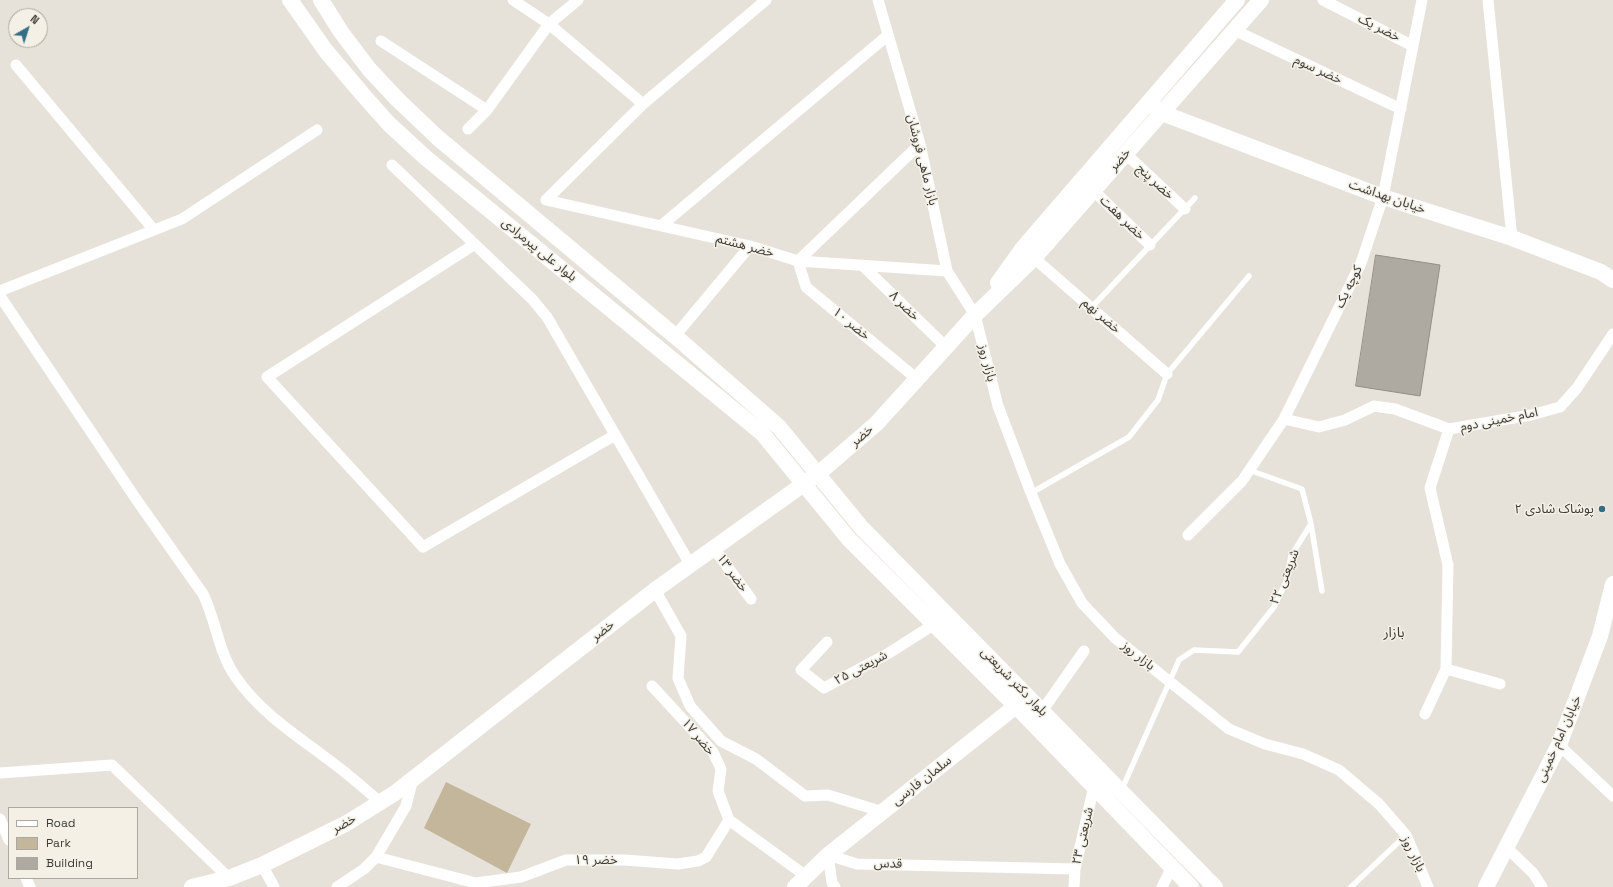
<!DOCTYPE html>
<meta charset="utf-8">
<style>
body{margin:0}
#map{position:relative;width:1613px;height:887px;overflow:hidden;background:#e7e2d9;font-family:"Space Grotesk",sans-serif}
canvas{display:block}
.legend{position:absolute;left:8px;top:807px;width:130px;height:72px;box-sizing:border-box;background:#f4f0e6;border:1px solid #aba8a1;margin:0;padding:5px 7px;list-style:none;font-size:12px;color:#3e3d39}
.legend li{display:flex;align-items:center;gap:8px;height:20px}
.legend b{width:20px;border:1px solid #aba8a1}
.north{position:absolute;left:8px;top:8px;width:40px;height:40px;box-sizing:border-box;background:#f4f0e6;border:1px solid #aba8a1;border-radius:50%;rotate:39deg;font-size:11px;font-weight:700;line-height:16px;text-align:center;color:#3e3d39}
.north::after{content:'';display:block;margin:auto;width:14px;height:18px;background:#326e85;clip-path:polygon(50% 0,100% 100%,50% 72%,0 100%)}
</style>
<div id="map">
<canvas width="1613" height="887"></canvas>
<ul class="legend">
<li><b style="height:5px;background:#fff"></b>Road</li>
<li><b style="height:11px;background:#c4b69b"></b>Park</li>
<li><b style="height:11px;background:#aea9a1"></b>Building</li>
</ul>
<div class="north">N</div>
</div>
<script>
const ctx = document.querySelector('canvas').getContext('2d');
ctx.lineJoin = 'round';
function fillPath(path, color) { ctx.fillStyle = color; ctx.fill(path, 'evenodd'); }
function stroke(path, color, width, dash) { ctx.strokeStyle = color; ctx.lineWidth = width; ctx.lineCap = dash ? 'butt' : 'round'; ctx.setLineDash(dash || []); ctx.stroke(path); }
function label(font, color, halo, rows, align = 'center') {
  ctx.font = font + ' "Space Grotesk","Noto Sans Arabic",sans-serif'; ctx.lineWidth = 3; ctx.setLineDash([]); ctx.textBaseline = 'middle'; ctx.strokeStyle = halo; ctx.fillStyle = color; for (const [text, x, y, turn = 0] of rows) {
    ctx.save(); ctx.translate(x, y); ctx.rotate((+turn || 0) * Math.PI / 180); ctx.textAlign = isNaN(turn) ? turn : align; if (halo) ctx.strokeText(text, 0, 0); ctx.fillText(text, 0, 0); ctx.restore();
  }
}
fillPath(new Path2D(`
 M 446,782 L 531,824 L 507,873 L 424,828 Z`), '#c4b69b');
const building = new Path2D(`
 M 1376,255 L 1440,265 L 1420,396 L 1356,386 Z`);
fillPath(building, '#aea9a1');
stroke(building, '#938e86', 1);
stroke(new Path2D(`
 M 1091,308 L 1195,198
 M 1031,493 L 1129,437 L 1158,400 L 1167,374 L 1249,276
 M 1311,524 L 1322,591
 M 1122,789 L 1179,660 L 1194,650 L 1238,652 L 1274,607 L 1286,582 L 1291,556 L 1311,524 L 1302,489 L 1249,470
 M 1351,887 L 1406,835`), '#fff', 5.5);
stroke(new Path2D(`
 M 513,0 L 549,24 L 643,104
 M 878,0 L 920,144 L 947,271 L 975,315 L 998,406 L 1031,493 L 1060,564 L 1082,603 L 1115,638 L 1229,729 L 1265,744 L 1303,754 L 1339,770 L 1379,804 L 1406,835 L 1428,887
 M 1323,0 L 1413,46
 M 1488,0 L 1512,238
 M 1234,30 L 1401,109
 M 381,41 L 487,110
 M 16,65 L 154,230
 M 468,129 L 487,110 L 549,24 L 578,0
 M 1126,154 L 1185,209
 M 392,165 L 532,299 L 547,317 L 690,564
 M 1094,191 L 1150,245
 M 546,200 L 750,246 L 798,261 L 947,271
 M 546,200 L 643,104 L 766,0
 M 662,225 L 887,36
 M 475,244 L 267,377 L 423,547 L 615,435
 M 1034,258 L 1167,374
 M 862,265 L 946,347
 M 0,291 L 182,219 L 317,130
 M 0,296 L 136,499 L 203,594 C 216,620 218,651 235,676 C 260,713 299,737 333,763 C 349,775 365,789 380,802
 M 675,336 L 750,246
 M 917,379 L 806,287 L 798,261 L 920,144
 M 1284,419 L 1319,427 L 1345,420 L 1374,406 L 1395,409 L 1449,429 L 1531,415 L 1560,407 L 1577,388 L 1613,334
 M 1188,535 L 1242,481 L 1284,419 L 1361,263 L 1383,197 L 1422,0
 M 713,547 L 751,599
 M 655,590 L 681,636 L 678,678 L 690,706 L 721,741 L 756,759 L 805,796 L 828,795 L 883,812
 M 827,642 L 801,670 L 824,688 L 889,653 L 933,625
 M 1446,669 L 1500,684
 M 652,686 L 713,752 L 721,769 L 718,791 L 729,820
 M 1042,711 L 1084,651
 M 1425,714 L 1446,669 L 1448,565 L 1430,488 L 1449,429
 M 1559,745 L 1613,796
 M 0,773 L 112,765 L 229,878
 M 0,819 L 9,840
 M 729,820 L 806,876
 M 1507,848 L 1533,873 L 1542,887
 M 376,857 L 476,883 L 521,877 L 566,860 L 624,860 L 678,864 L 698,861 L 706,857 L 729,820
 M 262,865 L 274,887
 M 26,878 L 30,887
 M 337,887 L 364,869 L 376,857 L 406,806 L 413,778
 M 835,887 L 832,883 L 828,855 L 857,864 L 1075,869
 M 1074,887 L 1075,869 L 1094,786
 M 1162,887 L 1172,867`), '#fff', 11);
stroke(new Path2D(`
 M 290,0 L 326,51 L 364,96 L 389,124 L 426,158 L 762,433 L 848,538 L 1016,706 L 1191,887
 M 321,0 L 341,32 L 369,69 L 397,99 L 438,138 L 675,336 L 779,427 L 861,527 L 1215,887
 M 1149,102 L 1162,113 L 1383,197 L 1512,238 L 1601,272 L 1613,280
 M 998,283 L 1023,248 L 1237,0
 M 192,887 L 229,878 L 262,865 L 347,823 L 395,793 L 655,590 L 819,473 L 876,424 L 975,315 L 1034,258 L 1261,0
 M 795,887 L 828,855 L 1016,706
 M 1486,887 L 1559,745 L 1600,636 L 1613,584`), '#fff', 16);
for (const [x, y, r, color] of [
 [1602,509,4,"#326e85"]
]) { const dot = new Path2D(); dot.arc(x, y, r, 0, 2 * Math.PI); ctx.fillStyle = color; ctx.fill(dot); stroke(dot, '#f4f0e6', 1.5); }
label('13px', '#3e3d39', '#f4f0e6', [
 ["خضر یک",1379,28,27],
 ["خضر سوم",1318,70,25],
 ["بازار ماهی فروشان",922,160,76],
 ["خضر",1120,160,-49],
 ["خضر پنج",1155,182,43],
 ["خیابان بهداشت",1387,197,19],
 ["خضر هفت",1122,218,44],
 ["خضر هشتم",745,246,15],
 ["بلوار علی پیرمرادی",539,250,39],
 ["کوچه یک",1349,287,-64],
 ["خضر ۸",904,306,44],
 ["خضر نهم",1101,316,41],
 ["خضر ۱۰",851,324,39],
 ["بازار روز",987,363,76],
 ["امام خمینی دوم",1499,420,-11],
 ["خضر",862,436,-41],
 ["خضر ۱۳",732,573,54],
 ["شریعتی ۲۲",1285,577,-68],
 ["خضر",603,631,-38],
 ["بازار روز",1138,656,39],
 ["شریعتی ۲۵",861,668,-28],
 ["بلوار دکتر شریعتی",1014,682,46],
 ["خضر ۱۷",698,737,50],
 ["خیابان امام خمینی",1559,739,-66],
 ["سلمان فارسی",922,781,-38],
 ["خضر",344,824,-29],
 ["شریعتی ۲۳",1083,836,-77],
 ["بازار روز",1413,854,64],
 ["خضر ۱۹",596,860],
 ["قدس",888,864,1]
]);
label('13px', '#3e3d39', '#f4f0e6', [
 ["پوشاک شادی ۲",1594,509]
], 'right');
label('14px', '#3e3d39', '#f4f0e6', [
 ["بازار",1394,633]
]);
</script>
